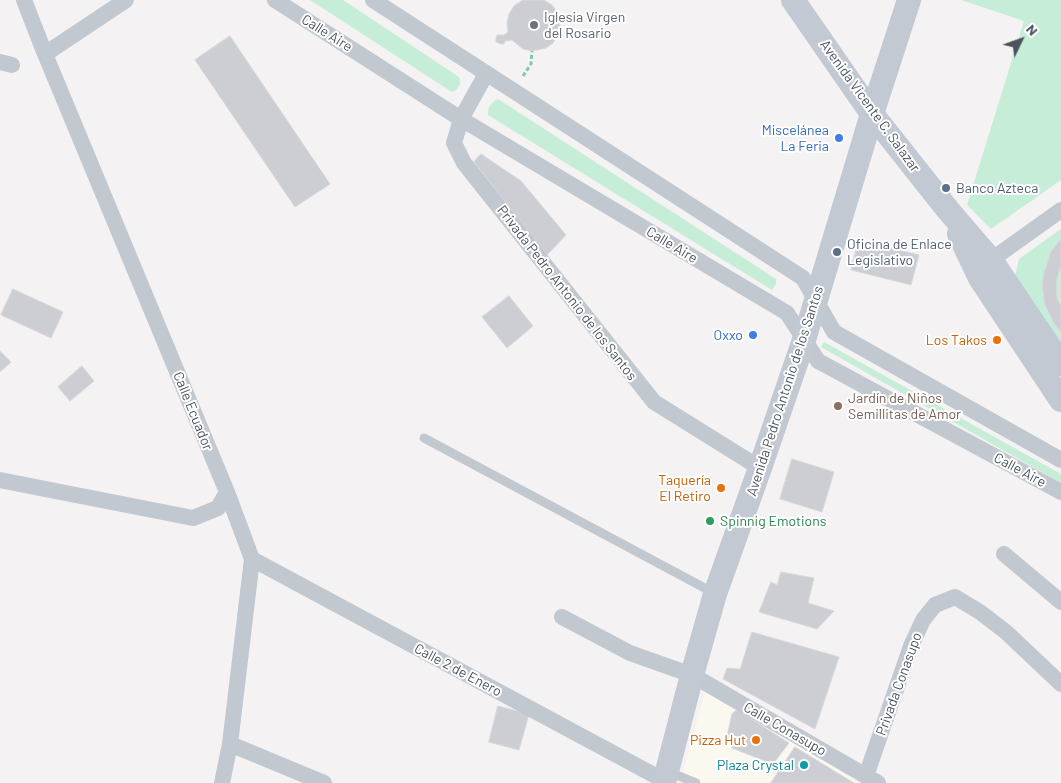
<!DOCTYPE html>
<meta charset="utf-8">
<style>
body{margin:0}
#map{position:relative;width:1061px;height:783px;overflow:hidden;background:#f4f2f2;font-family:Barlow,sans-serif}
canvas{display:block}
.north{position:absolute;left:996px;top:15px;width:50px;height:50px;-webkit-text-stroke:4px #fff;paint-order:stroke;rotate:48deg;font-size:14px;font-weight:700;line-height:20px;text-align:center;color:#4b545e}
.north::after{content:'';display:block;margin:auto;width:18px;height:22px;background:#4b545e;clip-path:polygon(50% 0,100% 100%,50% 72%,0 100%)}
</style>
<div id="map">
<canvas width="1061" height="783"></canvas>
<div class="north">N</div>
</div>
<script>
const ctx = document.querySelector('canvas').getContext('2d');
ctx.lineJoin = 'round';
function fillPath(path, color) { ctx.fillStyle = color; ctx.fill(path, 'evenodd'); }
function stroke(path, color, width, dash) { ctx.strokeStyle = color; ctx.lineWidth = width; ctx.lineCap = dash ? 'butt' : 'round'; ctx.setLineDash(dash || []); ctx.stroke(path); }
function label(font, color, halo, rows, align = 'center') {
  ctx.font = font + ' Barlow,sans-serif'; ctx.lineWidth = 4; ctx.setLineDash([]); ctx.textBaseline = 'middle'; ctx.strokeStyle = halo; ctx.fillStyle = color; for (const [text, x, y, turn = 0] of rows) {
    ctx.save(); ctx.translate(x, y); ctx.rotate((+turn || 0) * Math.PI / 180); ctx.textAlign = isNaN(turn) ? turn : align; if (halo) ctx.strokeText(text, 0, 0); ctx.fillText(text, 0, 0); ctx.restore();
  }
}
fillPath(new Path2D(`
 M 706,689 L 859,783 L 680,783 Z`), '#fbf9ef');
fillPath(new Path2D(`
 M 310,0 L 343,0 L 459,77 C 462,84 459,89 452,92 Z
 M 961,0 L 1061,0 L 1061,180 L 991,229 L 967,205 L 1024,21 Z
 M 498,99 L 776,279 L 776,284 L 772,290 L 488,115 C 488,107 490,103 498,99 Z
 M 1061,229 L 1061,348 L 1015,276 L 1019,259 Z
 M 824,342 L 1061,474 L 1061,483 L 821,347 Z`), '#c5edd7');
const building = new Path2D(`
 M 523,0 L 544,0 L 552,5 L 557,12 L 560,26 L 558,35 L 553,43 L 546,48 L 532,51 L 523,49 L 512,40 L 505,41 L 504,44 L 501,44 L 496,42 L 496,38 L 497,35 L 504,35 L 508,32 L 507,23 L 509,14 L 514,6 Z
 M 230,36 L 330,184 L 295,207 L 195,60 Z
 M 481,154 L 521,181 L 566,235 L 547,255 L 474,162 Z
 M 1061,239 L 1061,265 L 1057,278 L 1056,288 L 1057,298 L 1061,306 L 1061,332 L 1054,323 L 1045,305 L 1042,285 L 1044,273 L 1051,252 Z
 M 859,240 L 919,255 L 911,285 L 851,270 Z
 M 13,289 L 63,312 L 51,338 L 1,315 Z
 M 509,296 L 533,326 L 507,348 L 482,317 Z
 M 0,351 L 11,362 L 0,372 Z
 M 82,366 L 94,381 L 70,401 L 58,387 Z
 M 792,459 L 834,472 L 822,512 L 780,499 Z
 M 781,572 L 814,578 L 808,603 L 834,611 L 817,629 L 759,612 L 771,582 L 777,585 Z
 M 752,632 L 839,657 L 815,729 L 723,679 L 727,668 L 740,669 Z
 M 498,706 L 529,714 L 519,750 L 489,742 Z
 M 737,710 L 789,743 L 773,764 L 732,748 L 727,736 L 732,714 Z
 M 795,747 L 854,783 L 771,783 Z`);
fillPath(building, '#ccced4');
stroke(building, '#d7d8dd', 1);
stroke(new Path2D(`
 M 523,76 L 531,64 L 532,51`), '#80c8aa', 3, [4, 2.5]);
stroke(new Path2D(`
 M 424,438 L 714,593
 M 669,772 L 696,783`), '#c1c8cf', 9);
stroke(new Path2D(`
 M 24,0 L 45,54 L 227,492 L 252,559 L 230,744 L 222,783
 M 275,0 L 461,119 L 787,313 L 818,361 L 1061,492
 M 373,0 L 803,278 L 834,332 L 1061,460
 M 45,54 L 126,0
 M 0,62 L 12,65
 M 486,74 L 461,119 L 454,143 L 464,163 L 654,402 L 760,468
 M 986,268 L 991,260 L 1061,210
 M 0,480 L 193,518 L 218,508 L 227,492
 M 1004,554 L 1061,602
 M 252,559 L 665,781
 M 562,617 L 630,653 L 692,675 L 878,783
 M 230,744 L 324,783
 M 866,776 L 911,646 L 923,620 L 935,605 L 955,597 L 980,612 L 1006,632 L 1061,684`), '#c1c8cf', 16);
stroke(new Path2D(`
 M 793,0 L 872,114 L 948,210 L 991,260 L 1061,364
 M 959,234 L 980,278 L 1061,400
 M 664,783 L 692,675 L 715,594 L 760,468 L 804,340 L 872,114 L 909,0`), '#c2c9d3', 24);
for (const [x, y, r, color] of [
 [534,25,5,"#6b7280"],
 [839,138,5,"#3f7fe0"],
 [946,188,5,"#5c6f8a"],
 [837,252,5,"#5c6f8a"],
 [753,335,5,"#3f7fe0"],
 [997,340,5,"#e8710a"],
 [838,406,5,"#8d6e63"],
 [721,488,5,"#e8710a"],
 [710,521,5,"#2e9e5b"],
 [756,740,5,"#e8710a"],
 [804,765,5,"#0f9aa8"]
]) { const dot = new Path2D(); dot.arc(x, y, r, 0, 2 * Math.PI); ctx.fillStyle = color; ctx.fill(dot); stroke(dot, '#fff', 2); }
label('14px', '#5b616d', '#fff', [
 ["Iglesia Virgen",544,17],
 ["del Rosario",544,33]
], 'left');
label('14px', '#4b545e', '#fff', [
 ["Calle Aire",327,33,32],
 ["Avenida Vicente C. Salazar",870,106,54],
 ["Calle Aire",672,245,31],
 ["Privada Pedro Antonio de los Santos",567,293,52],
 ["Avenida Pedro Antonio de los Santos",785,391,-72],
 ["Calle Ecuador",193,411,68],
 ["Calle Aire",1020,470,28],
 ["Calle 2 de Enero",458,670,28],
 ["Privada Conasupo",899,684,-70],
 ["Calle Conasupo",785,729,30]
]);
label('14px', '#366cbe', '#fff', [
 ["Miscelánea",829,130],
 ["La Feria",829,146],
 ["Oxxo",743,335]
], 'right');
label('14px', '#4e5e75', '#fff', [
 ["Banco Azteca",956,188],
 ["Oficina de Enlace",847,244],
 ["Legislativo",847,260]
], 'left');
label('14px', '#c56008', '#fff', [
 ["Los Takos",987,340],
 ["Taquería",711,480],
 ["El Retiro",711,496],
 ["Pizza Hut",746,740]
], 'right');
label('14px', '#785e54', '#fff', [
 ["Jardín de Niños",848,398],
 ["Semillitas de Amor",848,414]
], 'left');
label('14px', '#27864d', '#fff', [
 ["Spinnig Emotions",720,521]
], 'left');
label('14px', '#0d838f', '#fff', [
 ["Plaza Crystal",794,765]
], 'right');
</script>
